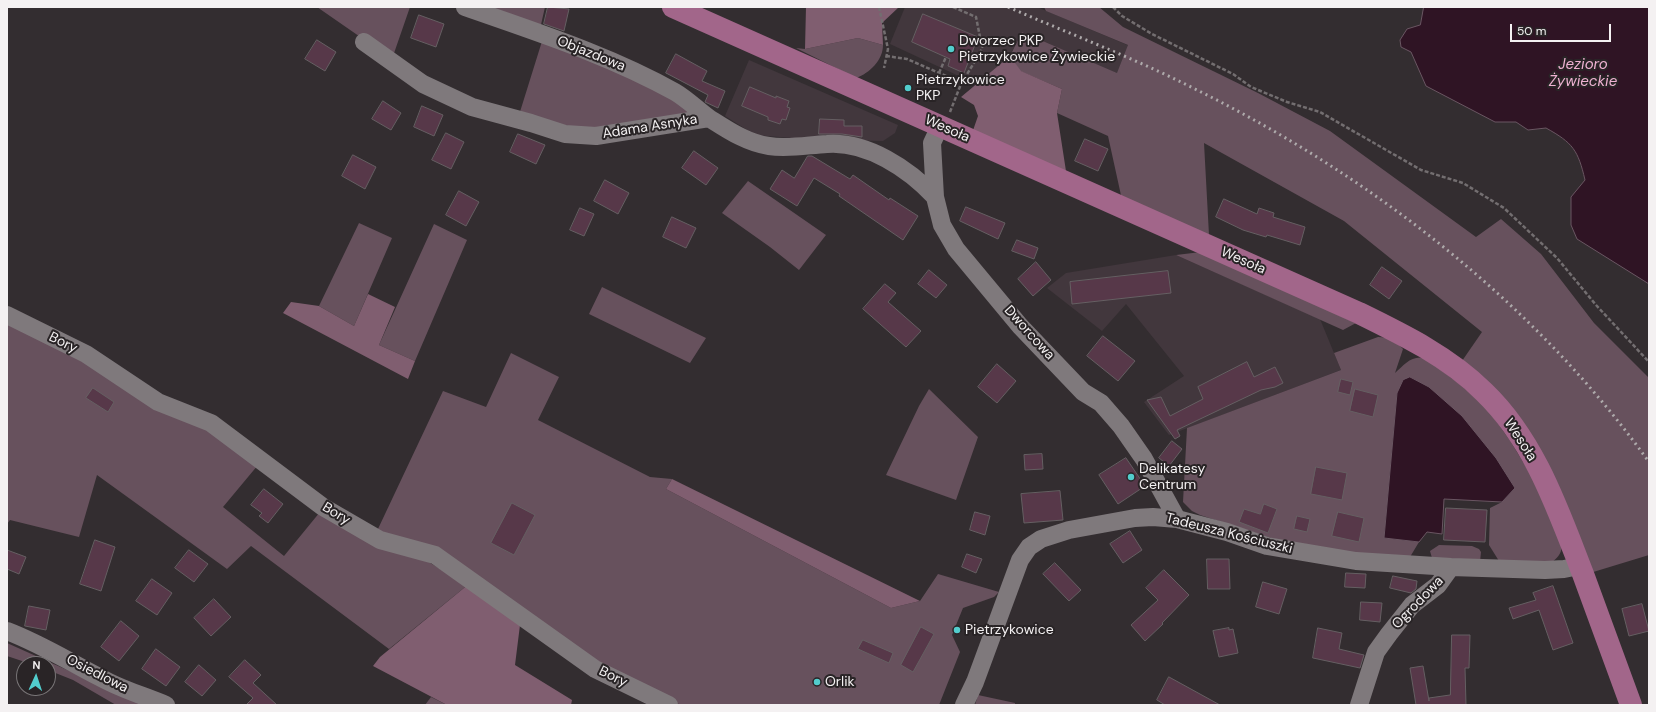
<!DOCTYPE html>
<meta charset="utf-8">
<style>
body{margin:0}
#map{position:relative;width:1656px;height:712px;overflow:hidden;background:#332d30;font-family:"DM Sans",sans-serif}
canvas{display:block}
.frame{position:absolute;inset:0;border:8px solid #f4f1f2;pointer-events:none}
.north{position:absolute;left:16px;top:656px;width:40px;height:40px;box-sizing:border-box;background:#292426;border:1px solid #7a7678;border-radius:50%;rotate:3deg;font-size:11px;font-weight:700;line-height:16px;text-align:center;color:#f4f1f2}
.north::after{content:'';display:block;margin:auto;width:14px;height:18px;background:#52cdcd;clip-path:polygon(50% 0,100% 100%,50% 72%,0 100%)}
.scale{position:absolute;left:1510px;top:24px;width:101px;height:18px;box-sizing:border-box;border:2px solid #f4f1f2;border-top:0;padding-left:5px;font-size:12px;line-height:14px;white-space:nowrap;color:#f4f1f2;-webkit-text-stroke:3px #292426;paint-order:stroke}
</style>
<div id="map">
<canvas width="1656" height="712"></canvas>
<div class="frame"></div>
<div class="north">N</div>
<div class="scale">50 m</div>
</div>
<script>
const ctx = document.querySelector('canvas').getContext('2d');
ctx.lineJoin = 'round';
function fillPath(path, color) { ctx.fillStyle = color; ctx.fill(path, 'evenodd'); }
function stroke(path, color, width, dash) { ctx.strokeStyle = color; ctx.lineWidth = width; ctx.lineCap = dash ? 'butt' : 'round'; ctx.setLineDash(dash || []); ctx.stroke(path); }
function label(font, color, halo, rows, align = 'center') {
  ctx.font = font + ' "DM Sans",sans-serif'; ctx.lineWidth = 4; ctx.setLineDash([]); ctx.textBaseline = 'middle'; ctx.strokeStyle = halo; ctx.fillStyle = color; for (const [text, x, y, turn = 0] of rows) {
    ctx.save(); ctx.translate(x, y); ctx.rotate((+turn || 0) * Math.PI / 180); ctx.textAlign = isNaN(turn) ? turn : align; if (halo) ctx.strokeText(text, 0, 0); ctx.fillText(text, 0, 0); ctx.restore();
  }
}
fillPath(new Path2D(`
 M 905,7 L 1037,7 L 1182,68 L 1167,95 L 1022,32 L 991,91 L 890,44 Z
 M 749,60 L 898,125 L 895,133 L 883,141 L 803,139 L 755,135 L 725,116 Z
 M 1176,255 L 1320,319 L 1341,370 L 1169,435 L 1144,402 L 1184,376 L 1126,304 L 1102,331 L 1047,288 L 1066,273 Z`), '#42373d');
fillPath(new Path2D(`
 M 317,7 L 410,7 L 392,59 Z
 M 471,7 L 545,7 L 540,29 Z
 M 1044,7 L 1099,7 L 1123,27 L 1258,93 L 1330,131 L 1476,237 L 1501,219 L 1541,254 L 1594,323 L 1649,378 L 1649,555 L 1590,573 L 1462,361 L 1482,332 L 1344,221 L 1204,143 L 1209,235 L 1124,209 L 1108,136 L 1057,113 L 1062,89 L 1020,71 L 1010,56 L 1022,32 L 1117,73 L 1128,45 L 1046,11 Z
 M 543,38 L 657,88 L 694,115 L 599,133 L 519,115 Z
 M 858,38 L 883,45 C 883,60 870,73 856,78 L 796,48 L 805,49 Z
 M 748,181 L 826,235 L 799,270 L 770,247 L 722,213 Z
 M 359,223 L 392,238 L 354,326 L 319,306 Z
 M 434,224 L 467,240 L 415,361 L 379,345 Z
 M 1201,252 L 1356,323 L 1343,330 L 1176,255 Z
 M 602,287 L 706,338 L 690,363 L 589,314 Z
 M 7,319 L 207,426 L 258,465 L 223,507 L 284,556 L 320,512 L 426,558 L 470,583 L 389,649 L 251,546 L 227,569 L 97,475 L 79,537 L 10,520 L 7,524 Z
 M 1378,337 C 1388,337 1396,341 1403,349 L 1395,373 C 1404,365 1411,355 1425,358 L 1458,383 L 1486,407 L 1531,470 L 1562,546 C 1561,555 1557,558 1551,563 L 1499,561 L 1489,545 L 1490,508 L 1502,502 L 1397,393 L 1384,538 L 1419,542 L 1410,557 L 1371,555 L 1290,544 L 1200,515 L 1192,511 L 1183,502 L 1187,428 L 1341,370 L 1334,353 Z
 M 511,353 L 559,377 L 538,420 L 650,477 L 672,479 L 666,489 L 891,608 L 920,601 L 938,574 L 999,592 L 994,597 L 963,608 L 952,635 L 960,652 L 939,705 L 681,705 L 625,680 L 377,531 L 443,391 L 486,407 Z
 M 929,389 L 978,437 L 956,500 L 886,475 L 919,406 Z
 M 1439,545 L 1472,546 L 1479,549 L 1481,552 L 1480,562 L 1432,558 L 1430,551 Z
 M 7,643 L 105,687 L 155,705 L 116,705 L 73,680 L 48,670 L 48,664 L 31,664 L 7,656 Z
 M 978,695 L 1015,703 L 1015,705 L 979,705 L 979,704 L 975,705 Z
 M 431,697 L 447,705 L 425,705 Z`), '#67515d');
fillPath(new Path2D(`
 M 806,7 L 899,7 L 882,23 L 883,45 L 858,38 L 805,49 Z
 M 1010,56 L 1021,71 L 1062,89 L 1057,113 L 1068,184 L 970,139 L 978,116 L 974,105 L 961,97 Z
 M 368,294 L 395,307 L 379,345 L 415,361 L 408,379 L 283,313 L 291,302 L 319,306 L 354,326 Z
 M 672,479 L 920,601 L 891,608 L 666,489 Z
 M 470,583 L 520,625 L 515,665 L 572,700 L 571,705 L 447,705 L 373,666 L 380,657 Z`), '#805e70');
const water = new Path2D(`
 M 1424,7 L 1649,7 L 1649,284 L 1577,239 L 1571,225 L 1571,197 L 1585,180 C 1578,150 1573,143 1546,128 L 1528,130 L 1516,122 L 1495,122 L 1426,86 L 1411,52 L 1401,47 L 1400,40 L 1407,29 L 1420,25 Z
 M 1410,377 L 1429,387 L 1462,416 L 1496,458 L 1515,488 L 1502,502 L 1444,499 L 1442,534 L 1427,532 L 1419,542 L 1384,538 L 1397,393 L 1403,380 Z`);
fillPath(water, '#2f1424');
stroke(water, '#6a5662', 1);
const building = new Path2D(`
 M 548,7 L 569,9 L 564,31 L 544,24 Z
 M 923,14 L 978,37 L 964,73 L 948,66 L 950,59 L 912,42 Z
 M 419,15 L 444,24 L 436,47 L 411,38 Z
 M 317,40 L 336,52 L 325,71 L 305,59 Z
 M 676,54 L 707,71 L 702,81 L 725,91 L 718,108 L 705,102 L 708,95 L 666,73 Z
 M 750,87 L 776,98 L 776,96 L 789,101 L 787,107 L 790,108 L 786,120 L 782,119 L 780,124 L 768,120 L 768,117 L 742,106 Z
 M 383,101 L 401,113 L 391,130 L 372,119 Z
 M 422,106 L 443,115 L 434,136 L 414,127 Z
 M 820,119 L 844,120 L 844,126 L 862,126 L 862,137 L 842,134 L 819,134 Z
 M 446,133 L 464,142 L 451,169 L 432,160 Z
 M 518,134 L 545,145 L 536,164 L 510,152 Z
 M 1085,139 L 1108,149 L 1098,171 L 1075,161 Z
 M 694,151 L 718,168 L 706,185 L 682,168 Z
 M 353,155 L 376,167 L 365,189 L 342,176 Z
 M 808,156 L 812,156 L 850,179 L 853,175 L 889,200 L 890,198 L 918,216 L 903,240 L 839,196 L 840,194 L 814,178 L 797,206 L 770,189 L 782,170 L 794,178 Z
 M 605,180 L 629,193 L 618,214 L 594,201 Z
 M 459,191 L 479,202 L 466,226 L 446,215 Z
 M 1224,199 L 1257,214 L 1259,208 L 1274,213 L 1273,217 L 1305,227 L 1300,245 L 1267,235 L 1266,237 L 1243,230 L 1216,217 Z
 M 966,207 L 1005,223 L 998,239 L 960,221 Z
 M 580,208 L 594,214 L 584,236 L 570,230 Z
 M 672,217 L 696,228 L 686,248 L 663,237 Z
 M 1017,240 L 1038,248 L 1034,259 L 1012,251 Z
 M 1036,262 L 1051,280 L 1033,296 L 1018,279 Z
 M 1382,267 L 1402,281 L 1389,299 L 1370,285 Z
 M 929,270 L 947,285 L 936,298 L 918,284 Z
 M 1168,271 L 1171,293 L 1072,304 L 1070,282 Z
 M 885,284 L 896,293 L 888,302 L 921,331 L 906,347 L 863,309 Z
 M 1103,336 L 1135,361 L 1118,381 L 1087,356 Z
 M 1247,362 L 1254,377 L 1275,367 L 1283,383 L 1275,387 L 1261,390 L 1177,430 L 1180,436 L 1175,439 L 1147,400 L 1161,397 L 1170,416 L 1203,399 L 1198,387 Z
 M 997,364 L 1016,381 L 997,403 L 978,387 Z
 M 1341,379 L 1353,382 L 1350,395 L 1338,392 Z
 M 93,388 L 114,402 L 108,412 L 86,398 Z
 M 1355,389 L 1378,395 L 1373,417 L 1350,411 Z
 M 1172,441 L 1182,449 L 1169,466 L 1159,458 Z
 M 1042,454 L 1043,469 L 1025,470 L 1024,455 Z
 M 1126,458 L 1145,486 L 1118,504 L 1099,475 Z
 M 1316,467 L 1347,473 L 1342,500 L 1311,494 Z
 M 264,489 L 283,504 L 268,523 L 259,516 L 262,513 L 251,505 Z
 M 1060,491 L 1063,520 L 1024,523 L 1021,494 Z
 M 512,503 L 535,515 L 514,555 L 491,543 Z
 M 1264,504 L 1277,509 L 1268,533 L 1239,522 L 1244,509 L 1260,514 Z
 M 1446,508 L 1487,510 L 1485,542 L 1444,540 Z
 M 975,512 L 990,516 L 985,535 L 970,530 Z
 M 1338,512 L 1364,518 L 1359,542 L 1332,536 Z
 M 1297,516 L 1310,519 L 1307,532 L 1294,529 Z
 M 1130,531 L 1142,550 L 1123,563 L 1110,544 Z
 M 95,540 L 115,547 L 101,591 L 80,584 Z
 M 7,550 L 26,557 L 19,574 L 7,569 Z
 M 189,550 L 208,564 L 194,582 L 175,568 Z
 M 967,554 L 982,559 L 976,573 L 962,567 Z
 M 1207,559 L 1229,559 L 1230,589 L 1208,589 Z
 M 1055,563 L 1081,590 L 1069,601 L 1043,574 Z
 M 1164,570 L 1189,595 L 1162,623 L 1163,624 L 1145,641 L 1131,625 L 1158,600 L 1146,588 Z
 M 1346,573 L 1366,574 L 1365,588 L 1345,587 Z
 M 1393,576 L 1417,581 L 1416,589 L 1411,593 L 1390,588 Z
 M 152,579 L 172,593 L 157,615 L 136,601 Z
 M 1263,582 L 1287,589 L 1279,614 L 1256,607 Z
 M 1553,586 L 1573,643 L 1553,650 L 1539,610 L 1513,619 L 1509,608 L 1536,600 L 1533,593 Z
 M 214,599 L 231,617 L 211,636 L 194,618 Z
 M 1361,602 L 1382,603 L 1380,622 L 1360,620 Z
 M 1642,604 L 1649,631 L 1629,636 L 1622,609 Z
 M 29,606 L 50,610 L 46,630 L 25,626 Z
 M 121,621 L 139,636 L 119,661 L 101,647 Z
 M 921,627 L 934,634 L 913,672 L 901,665 Z
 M 1229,628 L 1229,630 L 1233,629 L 1238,653 L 1219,657 L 1213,631 Z
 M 1318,628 L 1342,633 L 1339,649 L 1364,655 L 1360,668 L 1313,658 Z
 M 1452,635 L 1470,635 L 1469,668 L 1465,668 L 1466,705 L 1416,705 L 1410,668 L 1423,666 L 1429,701 L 1429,698 L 1450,695 Z
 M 863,640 L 893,653 L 889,663 L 858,649 Z
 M 156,649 L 180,667 L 166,686 L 142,669 Z
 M 245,660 L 261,675 L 253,683 L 277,705 L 246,705 L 253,698 L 229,677 Z
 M 199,665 L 216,680 L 202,696 L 185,682 Z
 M 1169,677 L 1220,705 L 1165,705 L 1157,700 Z`);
fillPath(building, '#573849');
stroke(building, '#655f62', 1);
stroke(new Path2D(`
 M 879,7 L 888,49 L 884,68
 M 953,7 L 976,17 L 980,37
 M 1113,7 L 1122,16 L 1152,34 L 1233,74 L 1251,87 L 1287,102 L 1320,112 L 1421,170 L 1463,183 L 1504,208 L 1557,258 L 1596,305 L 1649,362
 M 886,56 L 907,59 L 946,76 L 961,84
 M 939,73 L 946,57
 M 950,112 L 961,84 L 980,53 L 985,39`), '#736e70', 2.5, [4, 2]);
stroke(new Path2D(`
 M 465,7 C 536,32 609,55 675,92 C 687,99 698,110 709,118
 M 364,42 L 423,84 L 472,107 L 531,123 L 565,134 L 596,136 L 709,118 C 728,130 747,143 769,146 C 788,149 808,145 827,144 C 867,141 909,169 935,197
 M 940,126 L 932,143 L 935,197 L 942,225 L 956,249 L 1020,326 L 1083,392 L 1101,403 L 1121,426 L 1144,459 L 1177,519
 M 7,315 L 86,354 L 158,402 L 211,423 L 323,507 L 380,540 L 435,555 L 595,669 L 669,705
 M 7,631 C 44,645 74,665 109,682 C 127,691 147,697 166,705
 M 964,705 L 975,682 L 1020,560 L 1029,547 L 1041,539 L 1069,530 L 1135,518 L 1153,517 L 1177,519 L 1227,532 L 1267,546 L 1356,561 L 1451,567 L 1545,570 L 1564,569 L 1579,566
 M 1359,705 L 1376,652 L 1389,634 L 1412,605 L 1438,585 L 1451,567`), '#7f797c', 18);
stroke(new Path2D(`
 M 673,7 L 1359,313 C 1404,335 1449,357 1484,392 C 1535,441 1558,510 1583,574 C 1599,618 1615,661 1631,705`), '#a2668a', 22);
stroke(new Path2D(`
 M 1008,7 C 1070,34 1134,58 1195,89 C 1371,176 1534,302 1649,462`), '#aeaaab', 3, [2, 4]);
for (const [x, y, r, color] of [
 [951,49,4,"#52cdcd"],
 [908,88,4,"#52cdcd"],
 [1131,477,4,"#52cdcd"],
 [957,630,4,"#52cdcd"],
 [817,682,4,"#52cdcd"]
]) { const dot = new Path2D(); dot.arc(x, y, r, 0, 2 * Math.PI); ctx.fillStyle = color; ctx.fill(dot); stroke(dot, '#292426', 1.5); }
label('14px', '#f4f1f2', '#292426', [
 ["Dworzec PKP",959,41],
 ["Pietrzykowice Żywieckie",959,57],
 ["Pietrzykowice",916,80],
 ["PKP",916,96],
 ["Delikatesy",1139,469],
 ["Centrum",1139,485],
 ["Pietrzykowice",965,630],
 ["Orlik",825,682]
], 'left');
label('14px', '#f4f1f2', '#292426', [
 ["Objazdowa",591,54,22],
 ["Adama Asnyka",650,127,-9],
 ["Wesoła",947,129,24],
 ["Wesoła",1243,261,24],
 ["Dworcowa",1029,333,48],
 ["Bory",63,343,26],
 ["Wesoła",1520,440,57],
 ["Bory",336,514,31],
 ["Tadeusza Kościuszki",1229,534,14],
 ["Ogrodowa",1418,603,-46],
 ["Osiedlowa",97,674,27],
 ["Bory",613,677,26]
]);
label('italic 15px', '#edb1d1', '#292426', [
 ["Jezioro",1583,65],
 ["Żywieckie",1583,82]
]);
</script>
